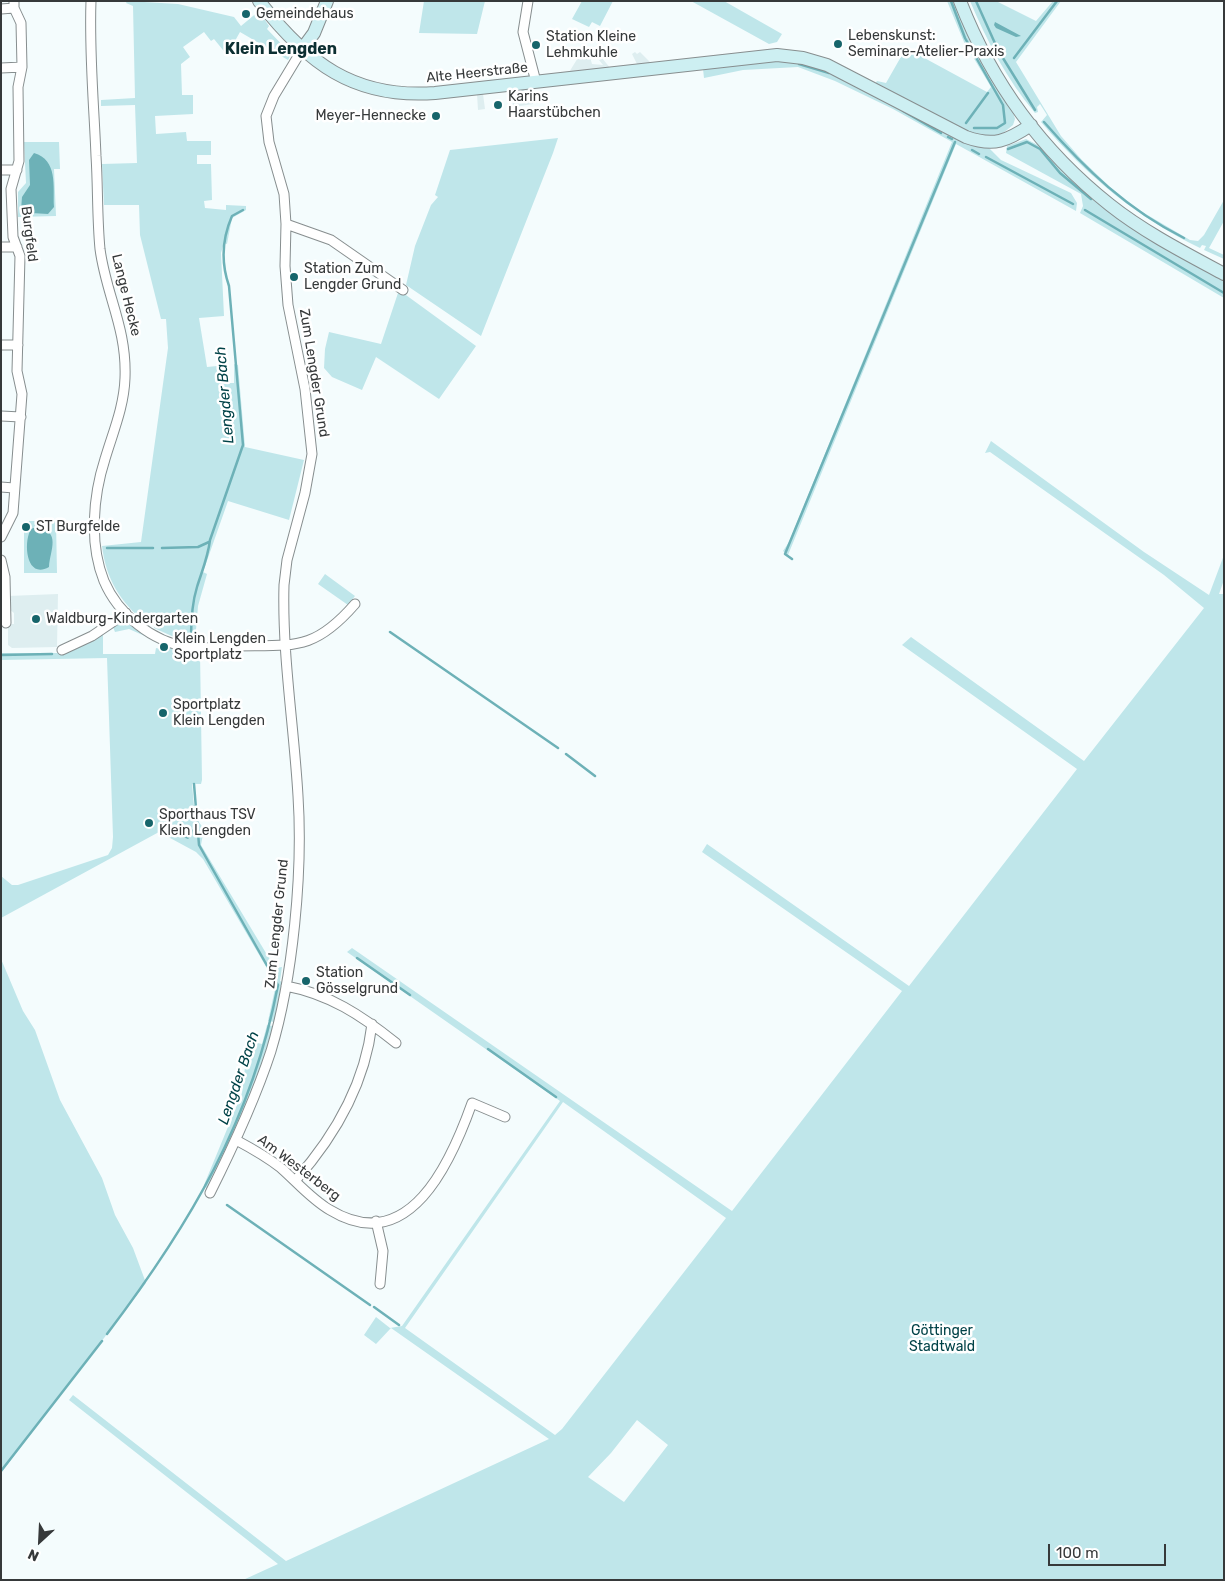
<!DOCTYPE html>
<meta charset="utf-8">
<style>
body{margin:0}
#map{position:relative;width:1225px;height:1581px;overflow:hidden;background:#f4fcfd;font-family:Rubik,sans-serif}
canvas{display:block}
.frame{position:absolute;inset:0;border:2px solid #36393a;pointer-events:none}
.north{position:absolute;left:15px;top:1516px;width:50px;height:50px;-webkit-text-stroke:4px #fff;paint-order:stroke;rotate:205deg;font-size:14px;font-weight:700;line-height:20px;text-align:center;color:#36393a}
.north::after{content:'';display:block;margin:auto;width:18px;height:22px;background:#36393a;clip-path:polygon(50% 0,100% 100%,50% 72%,0 100%)}
.scale{position:absolute;left:1048px;top:1544px;width:118px;height:22px;box-sizing:border-box;border:2px solid #36393a;border-top:0;padding-left:6px;font-size:15px;line-height:18px;white-space:nowrap;color:#36393a;-webkit-text-stroke:4px #fff;paint-order:stroke}
</style>
<div id="map">
<canvas width="1225" height="1581"></canvas>
<div class="frame"></div>
<div class="north">N</div>
<div class="scale">100 m</div>
</div>
<script>
const ctx = document.querySelector('canvas').getContext('2d');
ctx.lineJoin = 'round';
function fillPath(path, color) { ctx.fillStyle = color; ctx.fill(path, 'evenodd'); }
function stroke(path, color, width, dash) { ctx.strokeStyle = color; ctx.lineWidth = width; ctx.lineCap = dash ? 'butt' : 'round'; ctx.setLineDash(dash || []); ctx.stroke(path); }
function label(font, color, halo, rows, align = 'center') {
  ctx.font = font + ' Rubik,sans-serif'; ctx.lineWidth = 5; ctx.setLineDash([]); ctx.textBaseline = 'middle'; ctx.strokeStyle = halo; ctx.fillStyle = color; for (const [text, x, y, turn = 0] of rows) {
    ctx.save(); ctx.translate(x, y); ctx.rotate((+turn || 0) * Math.PI / 180); ctx.textAlign = isNaN(turn) ? turn : align; if (halo) ctx.strokeText(text, 0, 0); ctx.fillText(text, 0, 0); ctx.restore();
  }
}
fillPath(new Path2D(`
 M 635,52 L 637,54 L 640,52 L 651,63 L 638,66 L 632,54 Z
 M 579,56 L 590,57 L 592,64 L 603,65 L 599,60 L 602,58 L 611,69 L 568,74 Z
 M 531,89 L 533,104 L 513,107 L 512,91 Z
 M 477,94 L 483,94 L 485,109 L 478,110 Z
 M 58,594 L 57,647 L 12,648 L 8,645 L 8,624 L 14,624 L 14,613 L 9,609 L 8,596 Z`), '#deeef0');
fillPath(new Path2D(`
 M 127,1 L 178,4 L 234,17 L 241,26 L 259,11 L 269,26 L 267,29 L 291,54 L 288,60 L 240,32 L 227,55 L 214,39 L 211,41 L 204,32 L 183,47 L 190,57 L 181,64 L 182,95 L 193,95 L 193,114 L 155,116 L 156,134 L 186,132 L 187,141 L 211,141 L 211,155 L 197,155 L 197,164 L 211,164 L 212,200 L 204,201 L 205,208 L 226,210 L 226,205 L 246,206 L 246,210 L 232,218 L 227,244 L 224,243 L 221,253 L 224,316 L 199,318 L 207,367 L 217,366 L 219,383 L 234,383 L 234,364 L 238,365 L 245,447 L 304,460 L 289,520 L 228,501 L 203,572 L 207,574 L 198,606 L 195,642 L 174,637 L 154,628 L 155,626 L 148,619 L 146,623 C 120,602 106,579 102,546 L 141,542 L 168,348 L 166,319 L 161,319 L 140,235 L 139,205 L 104,205 L 102,164 L 137,163 L 135,105 L 101,106 L 101,100 L 135,98 L 133,6 L 126,3 Z
 M 424,1 L 485,1 L 477,34 L 419,33 Z
 M 582,1 L 613,1 L 600,26 L 592,22 L 589,27 L 572,19 Z
 M 691,1 L 724,1 L 782,34 L 777,42 L 769,44 Z
 M 947,1 L 955,1 L 983,63 L 1013,112 L 1015,119 L 1013,125 L 1002,134 L 990,137 L 970,134 L 875,84 L 877,81 L 886,83 L 906,48 L 987,92 L 991,87 L 964,42 Z
 M 970,1 L 996,1 L 1036,21 L 1053,1 L 1061,1 L 1016,62 L 1061,136 L 1082,160 L 1110,187 L 1139,210 L 1190,240 L 1198,241 L 1204,235 L 1224,200 L 1224,221 L 1209,248 L 1224,255 L 1224,259 L 1204,250 L 1206,246 L 1202,245 L 1200,248 C 1135,216 1088,177 1041,122 L 1047,115 L 1040,104 L 1037,107 L 1038,112 L 1035,113 C 1007,80 987,41 970,1 Z
 M 768,61 L 785,61 L 820,67 L 971,144 L 989,148 L 1001,160 L 1071,193 L 1077,203 L 1076,211 L 956,144 L 788,555 L 783,551 L 789,542 L 952,142 L 893,109 L 835,81 L 798,67 L 743,70 L 704,78 L 703,69 Z
 M 558,138 L 553,153 L 481,336 L 406,285 L 415,246 L 431,205 L 438,197 L 435,195 L 450,150 Z
 M 1026,139 L 1040,146 L 1072,180 L 1100,204 L 1224,278 L 1224,298 L 1080,213 L 1083,206 L 1081,194 L 1006,153 L 1007,146 Z
 M 24,142 L 59,142 L 60,169 L 54,169 L 56,216 L 18,217 L 18,192 L 26,183 Z
 M 399,290 L 476,346 L 439,399 L 376,357 L 362,390 L 332,377 L 324,368 L 325,349 L 329,332 L 381,344 Z
 M 991,441 L 1144,552 L 1209,595 L 1224,555 L 1224,580 L 1219,594 L 1224,594 L 1224,1580 L 243,1580 L 278,1564 L 69,1400 L 73,1395 L 286,1561 L 549,1439 L 391,1328 L 376,1344 L 364,1335 L 376,1317 L 390,1328 L 402,1326 L 560,1101 L 347,952 L 352,948 L 732,1211 L 902,991 L 702,852 L 707,844 L 909,986 L 1077,769 L 902,645 L 911,637 L 1084,761 L 1204,608 L 1164,575 L 990,452 L 985,453 ZM 563,1102 L 726,1218 L 562,1429 L 555,1435 L 405,1328 ZM 637,1420 L 668,1445 L 624,1502 L 588,1477 L 611,1453 Z
 M 29,521 L 56,521 L 57,573 L 24,573 L 24,525 L 29,525 Z
 M 325,574 L 355,596 L 348,605 L 318,584 Z
 M 127,619 L 148,635 L 147,637 L 129,629 L 115,632 L 113,627 L 122,620 Z
 M 103,632 L 103,654 L 155,654 L 156,648 L 165,650 L 166,647 L 171,645 L 200,653 L 202,780 L 201,784 L 192,784 L 195,817 L 204,829 L 201,845 L 275,968 L 282,967 L 280,981 L 282,982 L 274,1022 L 268,1021 L 275,989 L 271,988 L 268,970 L 203,859 L 196,852 L 159,832 L 1,918 L 1,876 L 12,885 L 18,885 L 108,855 L 112,848 L 113,837 L 107,658 L 1,660 L 1,653 L 66,653 Z
 M 1,959 L 23,1011 L 35,1030 L 60,1100 L 102,1178 L 115,1215 L 133,1248 L 146,1283 L 1,1473 Z
 M 267,1025 L 273,1026 C 259,1084 234,1138 208,1191 L 204,1185 L 242,1093 L 248,1041 L 262,1044 Z`), '#bfe6ea');
fillPath(new Path2D(`
 M 995,22 L 1021,36 L 1016,37 L 996,28 L 994,25 Z
 M 34,153 C 58,160 53,186 54,207 L 48,214 L 31,213 L 21,210 L 22,197 L 30,185 L 29,160 Z
 M 36,527 C 62,531 50,550 49,567 C 26,580 23,542 31,529 Z
 M 188,825 L 193,830 L 192,835 L 188,839 L 167,831 Z`), '#6db1b7');
stroke(new Path2D(`
 M 951,1 L 965,38 L 1003,105 L 1005,123 L 997,128 L 974,128
 M 976,1 L 998,50 L 1035,110
 M 1014,58 L 1057,1
 M 799,64 L 829,73
 M 903,111 L 941,133
 M 1044,122 C 1085,169 1128,210 1184,238
 M 966,123 L 988,93
 M 948,137 L 952,139
 M 1008,149 L 1027,142 L 1040,149 L 1060,173 L 1091,199
 M 972,150 L 979,154
 M 986,157 L 1073,204
 M 1085,210 L 1224,293
 M 107,548 L 153,548
 M 162,548 L 198,547 L 209,542
 M 792,559 L 785,554 L 955,142
 M 390,632 L 558,748
 M 191,638 C 191,621 192,603 197,587 C 202,571 208,557 210,540 L 243,445 L 229,286 C 221,263 222,239 232,216 L 243,210
 M 1,655 L 52,654
 M 566,754 L 595,776
 M 357,958 L 410,995
 M 488,1049 L 556,1097
 M 227,1205 L 370,1305
 M 374,1307 L 399,1325
 M 107,1334 C 189,1226 252,1121 278,985 L 199,845 L 194,784
 M 1,1471 L 102,1341`), '#6db1b7', 2.5);
const street = new Path2D(`
 M 91,1 C 89,53 94,105 96,156 C 98,187 97,218 100,249 C 106,295 127,328 125,378 C 124,407 113,432 105,459 C 93,496 89,544 104,581 C 118,614 152,642 188,647 C 203,649 220,647 236,646 C 295,645 314,651 355,604
 M 528,1 L 523,32 L 536,82
 M 1,9 L 14,8
 M 1,68 L 22,67
 M 1,170 L 17,170
 M 286,224 L 331,240 L 403,290
 M 1,247 L 17,247
 M 1,345 L 18,345
 M 1,416 L 21,417
 M 1,487 L 14,488
 M 1,537 L 13,513 L 22,394 L 17,371 L 20,256 L 13,237 L 11,189 L 19,161 L 18,87 L 22,67 L 21,23 L 14,8 L 14,1
 M 1,560 L 5,577 L 6,623
 M 62,650 L 92,636 L 126,613
 M 286,986 C 329,994 361,1015 396,1043
 M 236,1140 C 251,1148 267,1157 281,1168 C 297,1182 311,1199 330,1210 C 409,1258 451,1162 472,1103 L 505,1117
 M 295,1181 C 335,1136 365,1084 372,1024
 M 210,1193 C 233,1147 255,1100 271,1051 C 293,978 303,872 298,796 C 294,726 282,655 284,585 L 287,560 L 305,493 L 312,454 L 305,389 L 288,305 L 285,266 L 286,224 L 284,194 L 269,142 L 266,116 L 274,96 L 303,48
 M 376,1221 L 383,1251 L 380,1284`);
const secondary = new Path2D(`
 M 259,1 C 307,63 354,99 435,93 L 777,55 L 803,58 L 827,65 L 966,137 C 994,147 1007,141 1031,125
 M 960,1 C 991,81 1042,151 1110,205 C 1144,232 1185,253 1224,274
 M 303,48 L 314,33 L 327,1`);
stroke(street, '#878e8f', 11);
stroke(secondary, '#878e8f', 14);
stroke(street, '#fff', 9);
stroke(secondary, '#cdeff2', 12);
for (const [x, y, r, color] of [
 [246,14,5,"#17656b"],
 [838,44,5,"#17656b"],
 [536,45,5,"#17656b"],
 [498,105,5,"#17656b"],
 [436,116,5,"#17656b"],
 [294,277,5,"#17656b"],
 [26,527,5,"#17656b"],
 [36,619,5,"#17656b"],
 [164,647,5,"#17656b"],
 [163,713,5,"#17656b"],
 [149,823,5,"#17656b"],
 [306,981,5,"#17656b"]
]) { const dot = new Path2D(); dot.arc(x, y, r, 0, 2 * Math.PI); ctx.fillStyle = color; ctx.fill(dot); stroke(dot, '#fff', 2); }
label('14px', '#36393a', '#fff', [
 ["Gemeindehaus",256,14],
 ["Lebenskunst:",848,36],
 ["Seminare-Atelier-Praxis",848,52],
 ["Station Kleine",546,37],
 ["Lehmkuhle",546,53],
 ["Karins",508,97],
 ["Haarstübchen",508,113],
 ["Meyer-Hennecke",426,116,"right"],
 ["Station Zum",304,269],
 ["Lengder Grund",304,285],
 ["ST Burgfelde",36,527],
 ["Waldburg-Kindergarten",46,619],
 ["Klein Lengden",174,639],
 ["Sportplatz",174,655],
 ["Sportplatz",173,705],
 ["Klein Lengden",173,721],
 ["Sporthaus TSV",159,815],
 ["Klein Lengden",159,831],
 ["Station",316,973],
 ["Gösselgrund",316,989]
], 'left');
label('14px', '#36393a', '#fff', [
 ["Alte Heerstraße",477,73,-6],
 ["Burgfeld",29,234,83],
 ["Lange Hecke",126,295,76],
 ["Zum Lengder Grund",314,373,81],
 ["Zum Lengder Grund",277,924,-84],
 ["Am Westerberg",299,1168,37]
]);
label('14px', '#004247', '#fff', [
 ["Göttinger",942,1331],
 ["Stadtwald",942,1347]
]);
label('italic 15px', '#004247', '#fff', [
 ["Lengder Bach",225,395,-95],
 ["Lengder Bach",239,1078,-71]
]);
label('bold 16px', '#0c2f32', '#fff', [
 ["Klein Lengden",281,49]
]);
</script>
